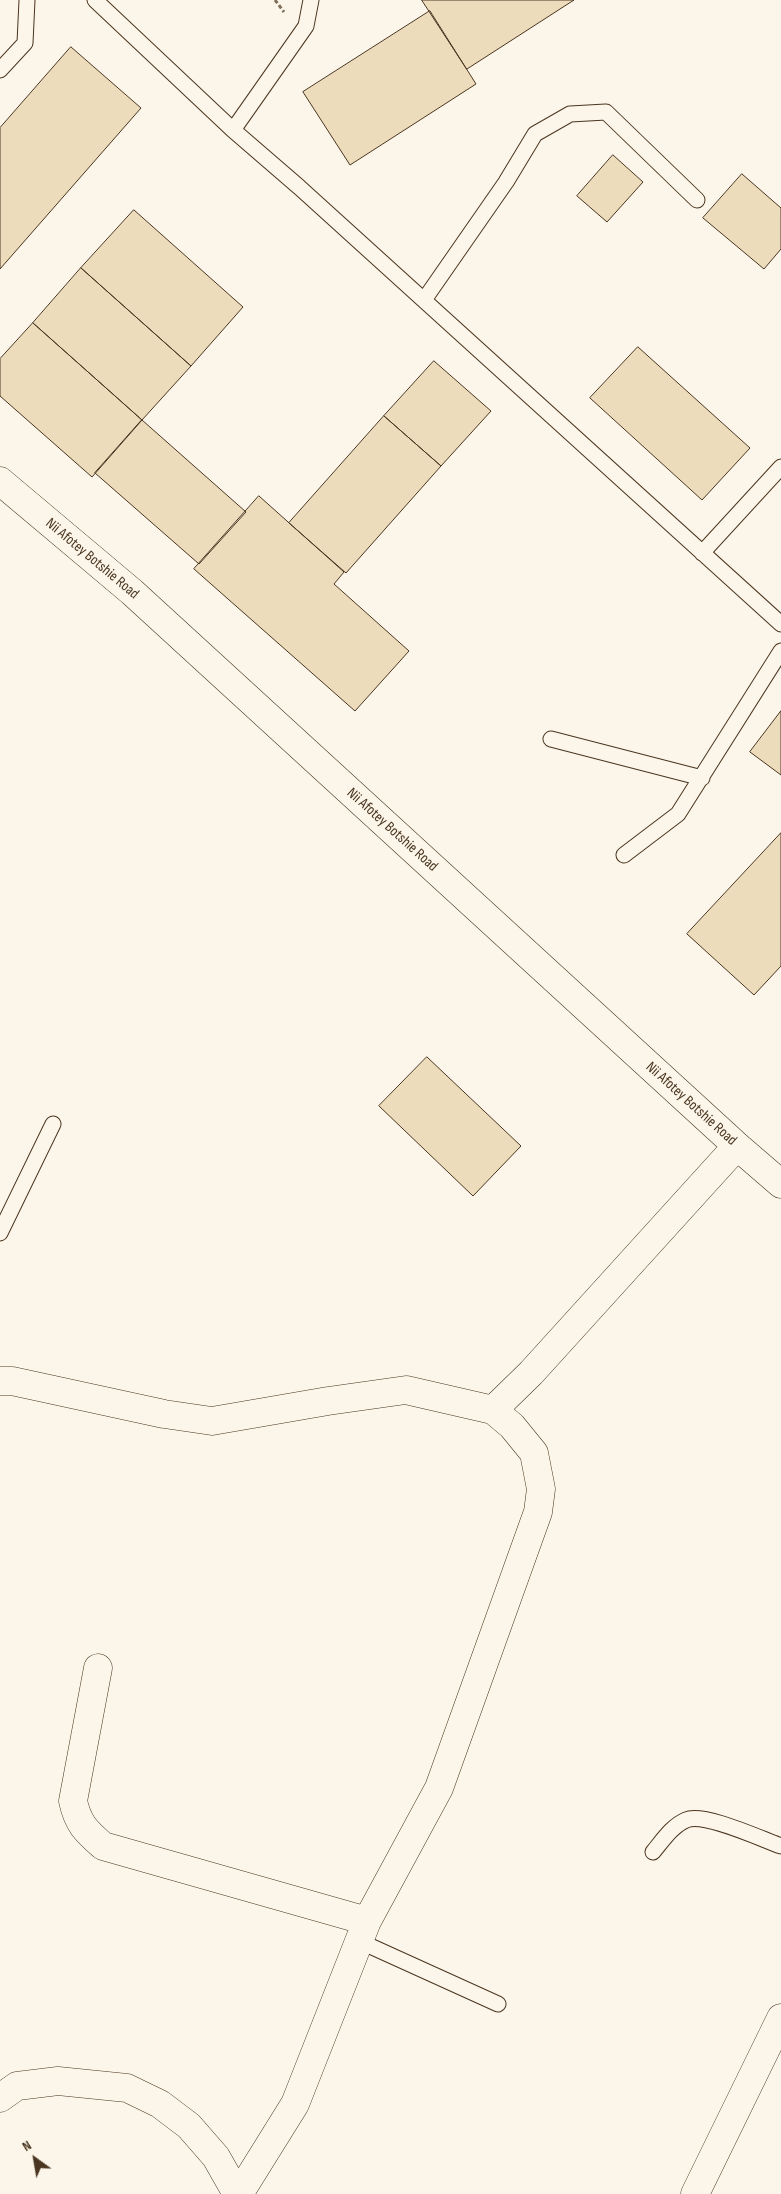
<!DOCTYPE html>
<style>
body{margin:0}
#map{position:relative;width:781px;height:2194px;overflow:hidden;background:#fbf6e9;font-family:"Sofia Sans Condensed",sans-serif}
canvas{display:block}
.north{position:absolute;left:10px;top:2134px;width:50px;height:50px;-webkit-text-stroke:4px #fbf6e9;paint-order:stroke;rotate:328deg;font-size:14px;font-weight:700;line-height:20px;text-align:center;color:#4a3520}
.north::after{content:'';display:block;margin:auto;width:18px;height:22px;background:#4a3520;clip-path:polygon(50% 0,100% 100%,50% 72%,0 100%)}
</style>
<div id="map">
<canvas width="781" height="2194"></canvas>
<div class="north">N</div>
</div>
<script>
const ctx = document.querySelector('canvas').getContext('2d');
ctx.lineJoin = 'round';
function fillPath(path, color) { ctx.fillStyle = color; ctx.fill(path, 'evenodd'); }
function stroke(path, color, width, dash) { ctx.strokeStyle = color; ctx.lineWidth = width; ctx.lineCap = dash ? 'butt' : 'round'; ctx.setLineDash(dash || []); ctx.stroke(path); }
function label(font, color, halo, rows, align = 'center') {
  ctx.font = font + ' "Sofia Sans Condensed",sans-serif'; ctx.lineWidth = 4; ctx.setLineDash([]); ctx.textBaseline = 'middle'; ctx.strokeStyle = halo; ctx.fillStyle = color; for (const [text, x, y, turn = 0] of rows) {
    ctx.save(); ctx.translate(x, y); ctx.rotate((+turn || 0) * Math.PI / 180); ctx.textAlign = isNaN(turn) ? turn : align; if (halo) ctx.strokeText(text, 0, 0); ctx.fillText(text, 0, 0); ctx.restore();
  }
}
const building = new Path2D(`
 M 422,0 L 574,0 L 467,69 Z
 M 430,11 L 476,84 L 350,165 L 303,92 Z
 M 71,47 L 141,108 L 0,269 L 0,128 Z
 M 613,155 L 643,182 L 607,222 L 577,196 Z
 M 742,174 L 781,208 L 781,249 L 764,269 L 703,218 Z
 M 134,210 L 243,307 L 191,366 L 81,268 Z
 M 81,268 L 191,366 L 142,420 L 33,323 Z
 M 33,323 L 142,420 L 92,477 L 0,396 L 0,359 Z
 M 638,347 L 750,448 L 702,500 L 590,398 Z
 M 434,361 L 491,411 L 441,466 L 384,416 Z
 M 384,416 L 441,466 L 346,573 L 289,523 Z
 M 142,420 L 246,512 L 199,564 L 95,473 Z
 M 259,496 L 344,572 L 334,584 L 409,651 L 355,711 L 194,569 Z
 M 781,711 L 781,775 L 750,752 Z
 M 781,833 L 781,966 L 754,995 L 687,934 Z
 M 427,1057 L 521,1146 L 473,1196 L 379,1106 Z`);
fillPath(building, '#ecdcbc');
stroke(building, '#4a3520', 1);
const lane = new Path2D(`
 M 95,0 L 233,130 L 299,187 L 781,624
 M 0,70 L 25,43 L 27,0
 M 233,130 L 306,26 L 311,0
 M 424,300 L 506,182 L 535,134 L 570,114 L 606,112 L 697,200
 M 702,553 L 781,467
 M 551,739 L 702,778
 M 624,855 L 678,814 L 781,651
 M 0,1233 L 53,1124
 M 653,1852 C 663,1840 672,1826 686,1820 C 704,1812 761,1839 781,1846
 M 359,1941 L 498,2004`);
const street = new Path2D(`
 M 0,481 L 132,592 L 737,1146 L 781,1184
 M 0,1381 L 12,1381 L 164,1414 L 212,1421 L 328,1401 L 406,1390 L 493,1410 L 512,1426 L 534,1453 L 541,1489 L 538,1512 L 439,1788 L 367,1921 L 295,2104 L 239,2194
 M 493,1410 L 531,1373 L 737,1146
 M 98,1668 L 73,1801 C 78,1824 86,1831 103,1846 L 367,1921
 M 0,2098 L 17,2086 L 58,2081 L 127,2088 L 160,2104 L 189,2126 L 216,2157 L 237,2194
 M 695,2194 L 781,2018`);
stroke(lane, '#4a3520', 17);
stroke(street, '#4a3520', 29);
stroke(new Path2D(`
 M 275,0 L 284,12`), '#7f6f5c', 3, [4, 2.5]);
stroke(lane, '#fbf6e9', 15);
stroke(street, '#fbf6e9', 28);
label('15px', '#4a3520', '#fbf6e9', [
 ["Nii Afotey Botshie Road",92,559,40],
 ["Nii Afotey Botshie Road",392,830,42],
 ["Nii Afotey Botshie Road",691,1104,42]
]);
</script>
